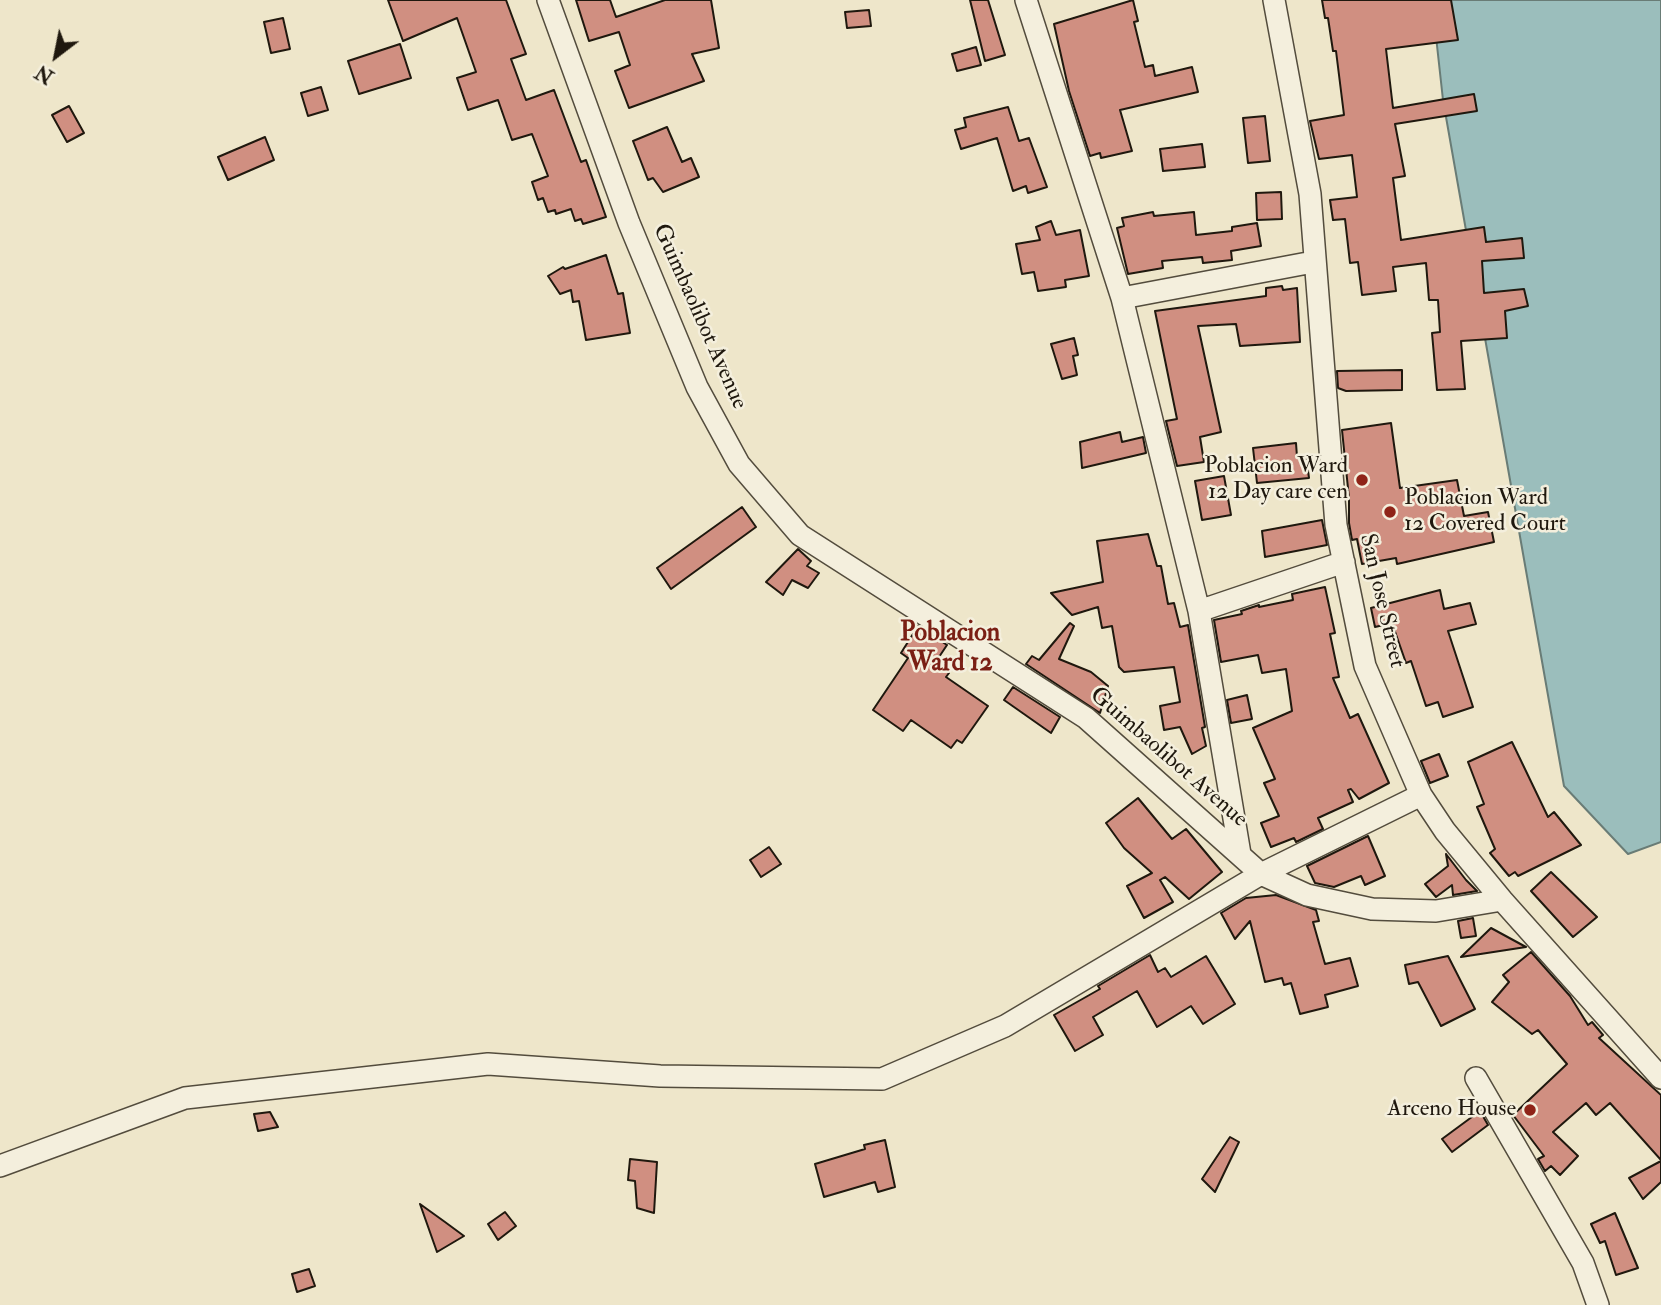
<!DOCTYPE html>
<style>
body{margin:0}
#map{position:relative;width:1661px;height:1305px;overflow:hidden;background:#eee6ca;font-family:"IM FELL Double Pica",serif}
canvas{display:block}
.north{position:absolute;left:21px;top:21px;width:70px;height:70px;-webkit-text-stroke:5px #f4efdd;paint-order:stroke;rotate:212deg;font-size:19px;font-weight:700;line-height:28px;text-align:center;color:#1f180e}
.north::after{content:'';display:block;margin:auto;width:24px;height:32px;background:#1f180e;clip-path:polygon(50% 0,100% 100%,50% 72%,0 100%)}
</style>
<div id="map">
<canvas width="1661" height="1305"></canvas>
<div class="north">N</div>
</div>
<script>
const ctx = document.querySelector('canvas').getContext('2d');
ctx.lineJoin = 'round';
function fillPath(path, color) { ctx.fillStyle = color; ctx.fill(path, 'evenodd'); }
function stroke(path, color, width, dash) { ctx.strokeStyle = color; ctx.lineWidth = width; ctx.lineCap = dash ? 'butt' : 'round'; ctx.setLineDash(dash || []); ctx.stroke(path); }
function label(font, color, halo, rows, align = 'center') {
  ctx.font = font + ' "IM FELL Double Pica",serif'; ctx.lineWidth = 5; ctx.setLineDash([]); ctx.textBaseline = 'middle'; ctx.strokeStyle = halo; ctx.fillStyle = color; for (const [text, x, y, turn = 0] of rows) {
    ctx.save(); ctx.translate(x, y); ctx.rotate((+turn || 0) * Math.PI / 180); ctx.textAlign = isNaN(turn) ? turn : align; if (halo) ctx.strokeText(text, 0, 0); ctx.fillText(text, 0, 0); ctx.restore();
  }
}
const water = new Path2D(`
 M 1432,0 L 1661,0 L 1661,842 L 1628,854 L 1564,786 L 1443,100 Z`);
fillPath(water, '#9bbebc');
stroke(water, '#697c76', 2);
const building = new Path2D(`
 M 388,0 L 506,0 L 526,54 L 511,59 L 526,100 L 554,90 L 581,162 L 586,160 L 606,217 L 583,224 L 581,219 L 575,221 L 571,209 L 556,214 L 555,210 L 548,212 L 543,198 L 538,200 L 532,182 L 548,176 L 532,134 L 512,140 L 498,100 L 468,110 L 457,78 L 476,72 L 457,18 L 403,41 Z
 M 576,0 L 610,0 L 616,17 L 665,0 L 711,0 L 719,48 L 692,54 L 704,81 L 629,108 L 615,71 L 630,65 L 619,32 L 589,41 Z
 M 970,0 L 988,0 L 1005,55 L 985,61 Z
 M 1133,0 L 1138,21 L 1134,22 L 1145,67 L 1153,65 L 1155,76 L 1192,67 L 1198,92 L 1120,110 L 1132,151 L 1101,158 L 1100,153 L 1090,156 L 1069,91 L 1054,24 Z
 M 1322,0 L 1451,0 L 1458,40 L 1386,49 L 1393,108 L 1474,94 L 1477,111 L 1395,124 L 1405,176 L 1393,178 L 1401,240 L 1484,227 L 1486,242 L 1522,238 L 1524,258 L 1482,261 L 1484,293 L 1524,289 L 1528,306 L 1505,311 L 1507,338 L 1461,341 L 1465,389 L 1437,390 L 1432,333 L 1440,332 L 1438,300 L 1429,300 L 1426,263 L 1393,267 L 1396,291 L 1362,295 L 1358,262 L 1350,263 L 1345,219 L 1333,220 L 1330,200 L 1357,197 L 1352,155 L 1319,159 L 1310,121 L 1344,115 L 1336,51 L 1333,51 L 1328,18 L 1325,18 Z
 M 869,10 L 871,26 L 847,28 L 845,12 Z
 M 283,18 L 290,49 L 271,53 L 264,22 Z
 M 400,44 L 411,78 L 359,94 L 348,61 Z
 M 976,47 L 981,65 L 957,71 L 952,54 Z
 M 321,87 L 328,110 L 308,116 L 301,93 Z
 M 69,106 L 84,133 L 67,142 L 52,115 Z
 M 1008,107 L 1019,141 L 1029,138 L 1047,187 L 1028,193 L 1026,186 L 1013,191 L 997,138 L 961,149 L 955,130 L 966,127 L 964,118 Z
 M 1265,116 L 1270,161 L 1248,163 L 1243,118 Z
 M 667,127 L 682,162 L 691,158 L 699,177 L 663,192 L 653,178 L 648,180 L 633,141 Z
 M 265,137 L 274,160 L 228,180 L 218,157 Z
 M 1202,144 L 1205,167 L 1163,171 L 1160,149 Z
 M 1281,192 L 1282,219 L 1257,220 L 1256,193 Z
 M 1153,212 L 1154,216 L 1194,212 L 1196,235 L 1232,231 L 1232,227 L 1257,223 L 1261,246 L 1231,251 L 1232,260 L 1203,263 L 1202,257 L 1162,261 L 1163,268 L 1128,274 L 1117,228 L 1124,226 L 1122,218 Z
 M 1051,221 L 1056,235 L 1080,230 L 1089,276 L 1065,280 L 1066,287 L 1038,291 L 1034,272 L 1022,274 L 1016,244 L 1040,240 L 1036,227 Z
 M 606,255 L 618,294 L 623,293 L 630,333 L 586,340 L 579,301 L 573,302 L 571,290 L 560,294 L 548,276 L 563,267 L 565,269 Z
 M 1282,286 L 1283,290 L 1297,288 L 1300,342 L 1240,346 L 1236,324 L 1198,326 L 1221,432 L 1200,437 L 1204,462 L 1177,466 L 1166,421 L 1177,419 L 1155,311 L 1266,296 L 1266,288 Z
 M 1074,338 L 1078,355 L 1073,356 L 1077,375 L 1062,379 L 1051,344 Z
 M 1402,370 L 1402,390 L 1346,391 L 1338,388 L 1337,371 Z
 M 1391,423 L 1400,488 L 1457,480 L 1464,516 L 1488,512 L 1494,542 L 1397,564 L 1396,558 L 1362,564 L 1357,539 L 1352,540 L 1349,523 L 1349,498 L 1342,430 Z
 M 1120,432 L 1122,442 L 1143,437 L 1146,453 L 1082,468 L 1080,442 Z
 M 1296,443 L 1297,457 L 1306,456 L 1309,478 L 1257,483 L 1253,448 Z
 M 1224,476 L 1231,515 L 1202,520 L 1195,481 Z
 M 742,507 L 756,527 L 671,589 L 657,568 Z
 M 1322,520 L 1327,545 L 1265,557 L 1262,531 Z
 M 1148,534 L 1157,566 L 1161,566 L 1168,604 L 1174,603 L 1180,627 L 1188,625 L 1205,727 L 1202,728 L 1206,746 L 1192,754 L 1180,727 L 1164,730 L 1160,706 L 1180,702 L 1174,667 L 1124,672 L 1119,667 L 1112,626 L 1102,628 L 1098,607 L 1072,615 L 1051,593 L 1103,582 L 1097,541 Z
 M 798,549 L 811,561 L 807,566 L 819,573 L 808,588 L 792,580 L 783,595 L 766,582 Z
 M 1325,587 L 1335,633 L 1330,634 L 1339,677 L 1333,678 L 1350,718 L 1358,714 L 1389,783 L 1359,799 L 1351,789 L 1348,790 L 1353,802 L 1318,818 L 1323,829 L 1296,842 L 1294,838 L 1271,847 L 1261,823 L 1279,816 L 1264,783 L 1275,779 L 1253,728 L 1292,711 L 1286,669 L 1262,673 L 1258,655 L 1221,662 L 1214,620 L 1242,614 L 1241,611 L 1259,605 L 1259,607 L 1293,600 L 1292,594 Z
 M 1440,590 L 1444,609 L 1470,603 L 1476,624 L 1448,631 L 1473,707 L 1443,717 L 1438,702 L 1426,706 L 1411,661 L 1406,663 L 1392,623 L 1375,627 L 1371,608 Z
 M 1070,623 L 1074,626 L 1059,659 L 1091,672 L 1108,686 L 1100,713 L 1026,664 L 1032,656 L 1039,660 Z
 M 918,626 L 947,645 L 935,663 L 949,673 L 946,677 L 988,706 L 962,743 L 957,740 L 951,748 L 911,720 L 903,731 L 873,710 L 908,658 L 901,653 Z
 M 1013,687 L 1060,717 L 1051,733 L 1004,700 Z
 M 1247,695 L 1252,719 L 1231,723 L 1227,700 Z
 M 1512,742 L 1548,817 L 1554,812 L 1581,845 L 1518,876 L 1515,872 L 1509,876 L 1490,853 L 1495,849 L 1477,807 L 1484,804 L 1468,762 Z
 M 1439,754 L 1448,776 L 1430,783 L 1421,761 Z
 M 1138,798 L 1172,839 L 1186,829 L 1222,872 L 1189,899 L 1165,877 L 1160,880 L 1173,902 L 1144,918 L 1127,886 L 1152,873 L 1124,848 L 1106,823 Z
 M 1368,836 L 1385,876 L 1365,885 L 1361,876 L 1334,887 L 1315,883 L 1307,866 Z
 M 769,847 L 781,864 L 761,877 L 750,860 Z
 M 1446,854 L 1466,880 L 1477,891 L 1453,895 L 1452,885 L 1436,897 L 1425,884 L 1448,866 Z
 M 1551,872 L 1597,917 L 1573,937 L 1531,891 Z
 M 1276,895 L 1316,910 L 1319,921 L 1313,922 L 1325,964 L 1350,958 L 1358,986 L 1325,995 L 1328,1007 L 1300,1014 L 1291,983 L 1284,985 L 1282,978 L 1265,982 L 1250,921 L 1235,939 L 1221,913 L 1246,898 Z
 M 1473,918 L 1476,936 L 1461,938 L 1458,921 Z
 M 1491,928 L 1526,947 L 1461,957 Z
 M 1531,952 L 1570,996 L 1588,1025 L 1592,1022 L 1603,1035 L 1599,1038 L 1661,1095 L 1661,1160 L 1610,1103 L 1596,1115 L 1586,1103 L 1553,1132 L 1578,1156 L 1560,1175 L 1551,1166 L 1545,1171 L 1538,1159 L 1544,1156 L 1513,1115 L 1567,1064 L 1538,1030 L 1532,1034 L 1492,1002 L 1509,982 L 1503,975 Z
 M 1150,955 L 1158,972 L 1165,968 L 1171,977 L 1206,956 L 1235,1004 L 1203,1024 L 1191,1006 L 1157,1027 L 1137,991 L 1093,1017 L 1103,1035 L 1075,1051 L 1054,1015 L 1100,989 L 1098,986 Z
 M 1448,956 L 1475,1009 L 1441,1026 L 1418,982 L 1409,984 L 1405,965 Z
 M 1480,1111 L 1488,1125 L 1452,1152 L 1442,1139 Z
 M 270,1112 L 278,1127 L 258,1131 L 254,1114 Z
 M 1230,1137 L 1239,1142 L 1215,1192 L 1202,1179 Z
 M 885,1140 L 895,1187 L 878,1192 L 875,1182 L 824,1197 L 815,1164 L 865,1149 L 864,1145 Z
 M 630,1159 L 657,1162 L 654,1213 L 637,1208 L 635,1181 L 628,1180 Z
 M 1661,1161 L 1661,1182 L 1643,1199 L 1629,1178 Z
 M 420,1204 L 445,1222 L 464,1236 L 437,1252 Z
 M 505,1212 L 516,1226 L 498,1240 L 488,1224 Z
 M 1615,1213 L 1638,1268 L 1616,1275 L 1605,1241 L 1600,1243 L 1591,1224 Z
 M 309,1269 L 315,1286 L 297,1292 L 292,1274 Z`);
fillPath(building, '#d08f81');
stroke(building, '#1f180e', 2);
const minor = new Path2D(`
 M 548,0 L 629,223 L 697,387 L 739,464 L 800,535 L 1086,718 L 1261,874 L 1307,895 L 1372,909 L 1436,911 L 1502,900
 M 1026,0 L 1122,298 L 1199,611 L 1240,854
 M 1274,0 L 1310,194 L 1336,525 L 1365,666 L 1421,795 L 1445,831 L 1502,900 L 1661,1078
 M 1122,298 L 1313,262
 M 1199,611 L 1344,562
 M 1476,1078 L 1583,1263 L 1598,1305
 M 0,1166 L 185,1098 L 488,1064 L 660,1076 L 882,1079 L 1005,1026 L 1261,874 L 1421,795`);
stroke(minor, '#534c3d', 24);
stroke(minor, '#f4efdd', 21);
for (const [x, y, r, color] of [
 [1362,480,7,"#8f2418"],
 [1390,512,7,"#8f2418"],
 [1530,1110,7,"#8f2418"]
]) { const dot = new Path2D(); dot.arc(x, y, r, 0, 2 * Math.PI); ctx.fillStyle = color; ctx.fill(dot); stroke(dot, '#f4efdd', 2.5); }
label('23px', '#1f180e', '#f4efdd', [
 ["Guimbaolibot Avenue",699,317,66],
 ["San Jose Street",1381,601,77],
 ["Guimbaolibot Avenue",1168,758,41]
]);
label('23px', '#1f180e', '#f4efdd', [
 ["Poblacion Ward",1348,467],
 ["12 Day care cen",1348,493],
 ["Poblacion Ward",1404,499,"left"],
 ["12 Covered Court",1404,525,"left"],
 ["Arceno House",1516,1110]
], 'right');
label('bold 26px', '#7a1f14', '#f4efdd', [
 ["Poblacion",950,634],
 ["Ward 12",950,664]
]);
</script>
